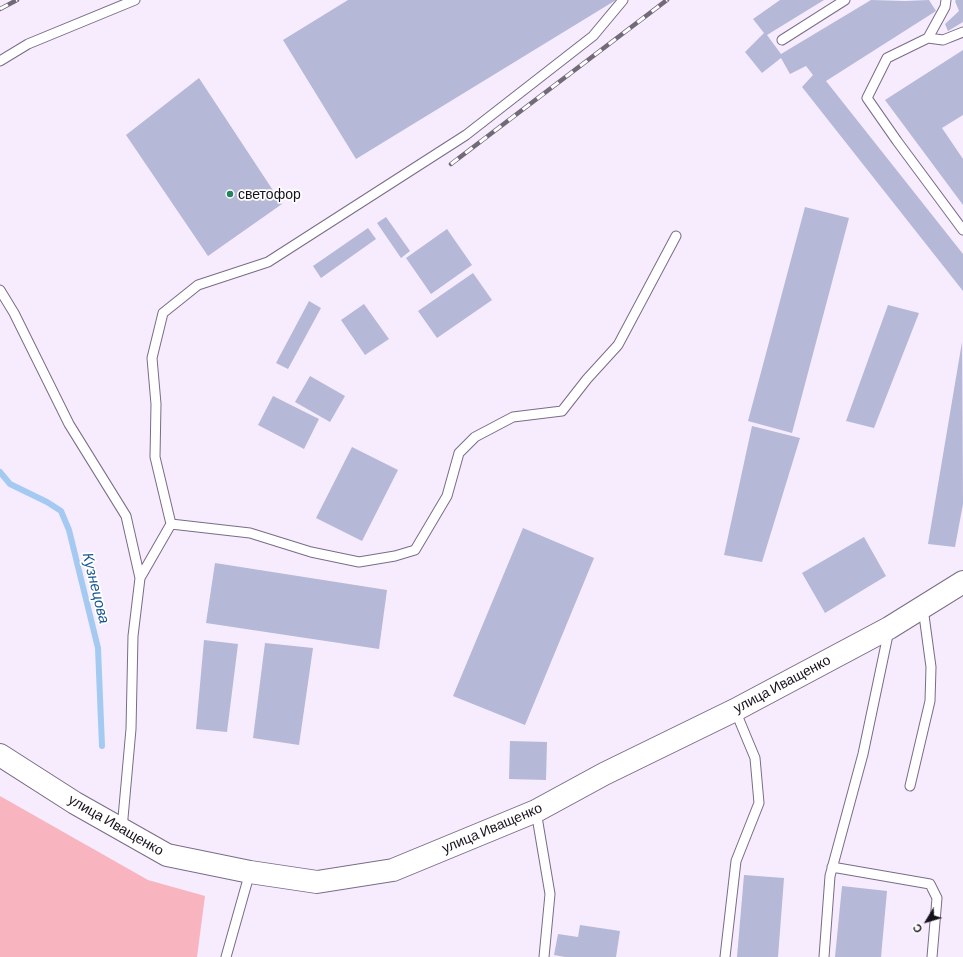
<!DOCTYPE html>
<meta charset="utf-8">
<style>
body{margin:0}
#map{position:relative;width:963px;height:957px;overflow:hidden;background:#f6ecfe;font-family:Barlow,sans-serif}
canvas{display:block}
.north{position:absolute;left:907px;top:901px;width:40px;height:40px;-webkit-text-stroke:3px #fff;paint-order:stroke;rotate:232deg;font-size:11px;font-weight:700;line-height:16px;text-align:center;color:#17111b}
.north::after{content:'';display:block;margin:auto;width:14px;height:18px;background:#17111b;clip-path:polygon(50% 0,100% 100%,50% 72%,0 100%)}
</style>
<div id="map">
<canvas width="963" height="957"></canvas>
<div class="north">С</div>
</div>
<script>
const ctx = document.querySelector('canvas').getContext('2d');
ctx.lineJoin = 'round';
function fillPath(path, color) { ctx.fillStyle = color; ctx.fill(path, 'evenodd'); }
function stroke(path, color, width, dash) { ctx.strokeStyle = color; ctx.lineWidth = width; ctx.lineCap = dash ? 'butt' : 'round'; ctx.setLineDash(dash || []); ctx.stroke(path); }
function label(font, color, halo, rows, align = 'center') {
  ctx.font = font + ' Barlow,sans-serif'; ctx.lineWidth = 3.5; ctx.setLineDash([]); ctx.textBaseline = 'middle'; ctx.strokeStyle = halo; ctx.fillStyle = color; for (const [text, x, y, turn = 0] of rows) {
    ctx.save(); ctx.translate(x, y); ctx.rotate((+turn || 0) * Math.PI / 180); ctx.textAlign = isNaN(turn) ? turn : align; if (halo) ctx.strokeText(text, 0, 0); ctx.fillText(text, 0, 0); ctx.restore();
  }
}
fillPath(new Path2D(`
 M 0,796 L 148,880 L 205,896 L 197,957 L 0,957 Z`), '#f8b5bf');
stroke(new Path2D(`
 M 0,472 L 10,484 L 47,502 L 61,511 L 69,530 L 98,648 L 102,746`), '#a5caf2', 6);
fillPath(new Path2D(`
 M 348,0 L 616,0 L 356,159 L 283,40 Z
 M 780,0 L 824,0 L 767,35 L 781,54 L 871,0 L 905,1 L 929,0 L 936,11 L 826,81 L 963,254 L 963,291 L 802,87 L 813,75 L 806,66 L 790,74 L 781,58 L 762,73 L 745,52 L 764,33 L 753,19 Z
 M 956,0 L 963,0 L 963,22 L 948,31 L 945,24 L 959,11 L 955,1 Z
 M 963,50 L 963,115 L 942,128 L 963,159 L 963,205 L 885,100 Z
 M 199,78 L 282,204 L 208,256 L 126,135 Z
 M 805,207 L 849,218 L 792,433 L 748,421 Z
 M 386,217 L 410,251 L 401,258 L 377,223 Z
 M 368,228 L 376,239 L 321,278 L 313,266 Z
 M 447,229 L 472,265 L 431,294 L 406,258 Z
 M 473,273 L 492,300 L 437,338 L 418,311 Z
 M 309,301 L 321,308 L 288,369 L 276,363 Z
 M 364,304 L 389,339 L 365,355 L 341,320 Z
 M 888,305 L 919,313 L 874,428 L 846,421 Z
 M 962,342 L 963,504 L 955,547 L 928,544 Z
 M 310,376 L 345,396 L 330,422 L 295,402 Z
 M 273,396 L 319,419 L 304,449 L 258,425 Z
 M 752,426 L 800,438 L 762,562 L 724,555 Z
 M 352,447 L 398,470 L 362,541 L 316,518 Z
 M 523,528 L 594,558 L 525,725 L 453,696 Z
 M 864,537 L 886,576 L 825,613 L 802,573 Z
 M 215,563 L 387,590 L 379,649 L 206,623 Z
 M 204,640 L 238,644 L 227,732 L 196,729 Z
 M 265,643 L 313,648 L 299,745 L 253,738 Z
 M 510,741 L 547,742 L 546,780 L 509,779 Z
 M 744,875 L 784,878 L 778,957 L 737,957 Z
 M 842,886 L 887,891 L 881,957 L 835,957 Z
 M 580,925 L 620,931 L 616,957 L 565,957 L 554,955 L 558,934 L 578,937 Z`), '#b5b8d6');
const service = new Path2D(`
 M 963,32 L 943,40 L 928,38 L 887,58 L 867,98 L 897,141 L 963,230
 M 928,38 L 945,7 L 946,0
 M 782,40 L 845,0
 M 0,61 L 28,44 L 135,0
 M 0,290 L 14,313 L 69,424 L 126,516 L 140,578
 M 171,524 L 155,457 L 156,404 L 152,358 L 163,313 L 198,285 L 268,262 L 466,135 L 593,36 L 623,0
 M 910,786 L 930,701 L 931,667 L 923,608
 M 536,811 L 550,894 L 544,957
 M 122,829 L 131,729 L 133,636 L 140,578 L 171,524 L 250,533 L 311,552 L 359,562 L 395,556 L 415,550 L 447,496 L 459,453 L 475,437 L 513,417 L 562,411 L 587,379 L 618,345 L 676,236
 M 832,867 L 930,884 L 937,898 L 932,957
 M 226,957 L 250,872
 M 725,957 L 736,861 L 759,803 L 755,758 L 735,710
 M 824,957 L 830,876 L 863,754 L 889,630`);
const secondary = new Path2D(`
 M 0,755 L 75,803 L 167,855 L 250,872 L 317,882 L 393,870 L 536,811 L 604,774 L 735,710 L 889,628 L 963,582`);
stroke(service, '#7a6c86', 11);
stroke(secondary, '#7a6c86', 24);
stroke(service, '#fff', 9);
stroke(secondary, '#fff', 22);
const rail = new Path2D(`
 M 0,9 L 17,0
 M 451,164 L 667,0`);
stroke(rail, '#726a77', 4.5);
stroke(rail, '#fff', 3, [9]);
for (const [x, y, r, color] of [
 [230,194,4,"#23855e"]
]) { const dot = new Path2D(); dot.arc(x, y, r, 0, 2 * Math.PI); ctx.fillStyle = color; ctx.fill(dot); stroke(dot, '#fff', 1.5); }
label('14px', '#17111b', '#fff', [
 ["светофор",238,194]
], 'left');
label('14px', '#17111b', '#fff', [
 ["улица Иващенко",782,684,-28],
 ["улица Иващенко",116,825,30],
 ["улица Иващенко",492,828,-23]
]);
label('italic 15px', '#165792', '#fff', [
 ["Кузнецова",96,588,76]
]);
</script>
